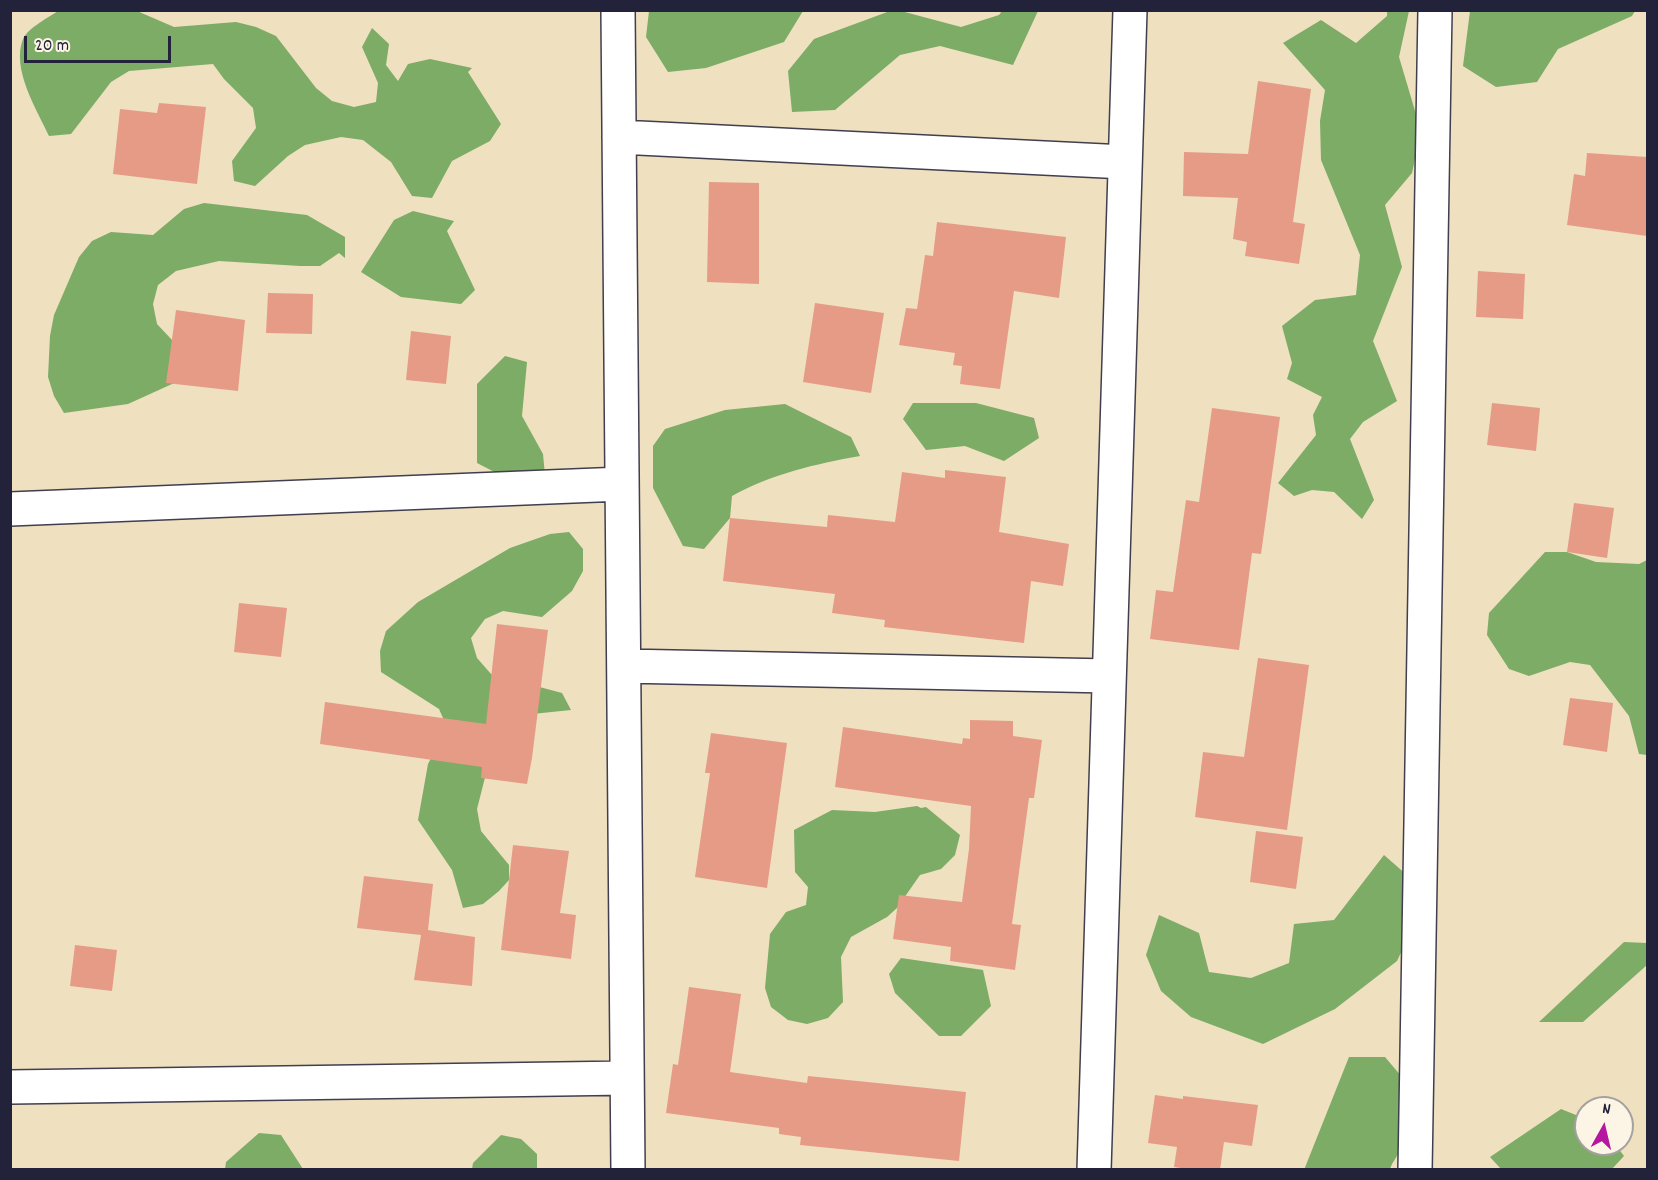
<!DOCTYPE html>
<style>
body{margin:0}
#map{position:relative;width:1658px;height:1180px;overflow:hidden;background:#efe0bf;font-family:Dekko,sans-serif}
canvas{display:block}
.frame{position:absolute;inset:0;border:12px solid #22223b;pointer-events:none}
.north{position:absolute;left:1574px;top:1096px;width:60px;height:60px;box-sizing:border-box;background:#fcf5e5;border:2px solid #a5a1a1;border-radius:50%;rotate:8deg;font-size:16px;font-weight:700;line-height:24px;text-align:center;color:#22223b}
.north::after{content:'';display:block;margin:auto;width:21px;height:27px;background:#b5179e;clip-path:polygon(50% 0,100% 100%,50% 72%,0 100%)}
.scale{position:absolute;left:24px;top:36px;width:147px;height:27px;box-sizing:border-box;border:3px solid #22223b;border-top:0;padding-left:8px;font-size:18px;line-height:21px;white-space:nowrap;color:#22223b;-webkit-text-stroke:4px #fcf5e5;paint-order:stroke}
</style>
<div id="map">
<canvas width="1658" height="1180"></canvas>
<div class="frame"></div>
<div class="north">N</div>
<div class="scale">20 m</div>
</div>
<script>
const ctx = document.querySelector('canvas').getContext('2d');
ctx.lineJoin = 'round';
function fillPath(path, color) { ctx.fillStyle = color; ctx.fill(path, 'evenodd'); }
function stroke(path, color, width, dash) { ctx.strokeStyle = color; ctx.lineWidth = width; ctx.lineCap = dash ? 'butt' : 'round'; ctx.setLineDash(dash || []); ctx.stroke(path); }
fillPath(new Path2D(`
 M 60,10 L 137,11 L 174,27 L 236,22 L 256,27 L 276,36 L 316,88 L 332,101 L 354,107 L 376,102 L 378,83 L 362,47 L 372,28 L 389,44 L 386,65 L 398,81 L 408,64 L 430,59 L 472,68 L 468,72 L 501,124 L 490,141 L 452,161 L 432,198 L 412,196 L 391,162 L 363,140 L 341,137 L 305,145 L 288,156 L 255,186 L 234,181 L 232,161 L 256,128 L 253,108 L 224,79 L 213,64 L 129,71 L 111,82 L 71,134 L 49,136 C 37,110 11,69 23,39 C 28,28 49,17 60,10 Z
 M 649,11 L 649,10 L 803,11 L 784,42 L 706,68 L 668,72 L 646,37 Z
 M 890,11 L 901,11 L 961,27 L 999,15 L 1002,11 L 1038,11 L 1013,65 L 940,46 L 900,55 L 835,110 L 792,112 L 788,71 L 814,39 Z
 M 1387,11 L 1409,11 L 1399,57 L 1421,131 L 1412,173 L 1385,205 L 1402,267 L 1373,341 L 1397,401 L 1363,422 L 1350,439 L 1374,500 L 1362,519 L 1334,492 L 1312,490 L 1294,496 L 1278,483 L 1316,435 L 1313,415 L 1322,397 L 1287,379 L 1292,363 L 1282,326 L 1315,300 L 1356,295 L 1360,255 L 1321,160 L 1320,121 L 1325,90 L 1283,43 L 1321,20 L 1356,43 L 1387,16 Z
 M 1470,11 L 1470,10 L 1635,11 L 1632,16 L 1558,49 L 1537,82 L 1496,87 L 1463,66 Z
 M 204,203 L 307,215 L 345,237 L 345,258 L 339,253 L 320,266 L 300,266 L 219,261 L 176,271 L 158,285 L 153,304 L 157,324 L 172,340 L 183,357 L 183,379 L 128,404 L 64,413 L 54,396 L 48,377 L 50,336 L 54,315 L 79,257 L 92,241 L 111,232 L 153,235 L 184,209 Z
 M 413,211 L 454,221 L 447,231 L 475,290 L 461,304 L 401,297 L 361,272 L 394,220 Z
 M 505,356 L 527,362 L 522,416 L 543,454 L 545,475 L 535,493 L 477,463 L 477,384 Z
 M 913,403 L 976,403 L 1034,418 L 1039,438 L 1004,461 L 965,446 L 926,450 L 903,419 Z
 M 785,404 L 851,437 L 860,456 C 815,464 772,474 732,496 L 730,518 L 704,549 L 683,546 L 653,488 L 653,446 L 665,429 L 725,410 Z
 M 569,532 L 583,549 L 583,571 L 572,591 L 542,617 L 503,611 L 485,619 L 471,638 L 477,658 L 491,674 L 562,693 L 571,710 L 513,716 L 497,730 L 477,809 L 481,831 L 509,865 L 509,880 L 499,891 L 483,904 L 463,908 L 452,870 L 418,820 L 428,764 L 447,727 L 439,709 L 381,672 L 380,651 L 386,631 L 418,602 L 510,548 L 550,534 Z
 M 1545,552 L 1567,552 L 1596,562 L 1639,564 L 1647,560 L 1647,755 L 1639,754 L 1629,716 L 1590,665 L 1570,662 L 1529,676 L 1509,669 L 1487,635 L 1489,613 Z
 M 917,806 L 921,808 L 926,807 L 960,835 L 955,855 L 941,869 L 920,875 L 897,908 L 887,917 L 851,937 L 841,957 L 843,1002 L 828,1018 L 807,1024 L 788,1020 L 771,1007 L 765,988 L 770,934 L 786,912 L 806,905 L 808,887 L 795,872 L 794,830 L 832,810 L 875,812 Z
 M 1384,855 L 1416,883 L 1415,923 L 1397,961 L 1335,1009 L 1263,1044 L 1191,1017 L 1161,991 L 1146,955 L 1159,915 L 1199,933 L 1209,972 L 1251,978 L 1289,963 L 1294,924 L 1334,920 Z
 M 1624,942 L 1647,943 L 1647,965 L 1583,1022 L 1539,1022 Z
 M 901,958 L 983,970 L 991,1006 L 961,1036 L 939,1036 L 895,993 L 889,974 Z
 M 1349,1057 L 1385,1057 L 1413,1090 L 1413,1130 L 1392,1164 L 1390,1169 L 1304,1170 Z
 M 1561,1109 L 1586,1119 L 1586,1144 L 1615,1144 L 1624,1156 L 1612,1169 L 1501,1169 L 1490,1157 Z
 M 259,1133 L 281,1135 L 303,1169 L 225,1169 L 226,1162 Z
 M 501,1135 L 521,1139 L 537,1154 L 537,1168 L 472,1169 L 473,1163 Z`), '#7cac66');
fillPath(new Path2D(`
 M 1258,81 L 1311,89 L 1293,222 L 1305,224 L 1299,264 L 1245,256 L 1247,242 L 1233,239 L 1238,198 L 1183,196 L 1184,152 L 1248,154 Z
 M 159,103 L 206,107 L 197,184 L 113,174 L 120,109 L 157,113 Z
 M 1587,153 L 1647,157 L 1647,236 L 1567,225 L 1574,174 L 1585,176 Z
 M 709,182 L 759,183 L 759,284 L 707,282 Z
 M 937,222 L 1066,237 L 1059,298 L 1014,291 L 1000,389 L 960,384 L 962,366 L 953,365 L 955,353 L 899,345 L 906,308 L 917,309 L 925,255 L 933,256 Z
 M 1478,271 L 1525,274 L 1523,319 L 1476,317 Z
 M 268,293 L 313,294 L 312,334 L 266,333 Z
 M 815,303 L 884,313 L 871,393 L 803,382 Z
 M 176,310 L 245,320 L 238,391 L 166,383 Z
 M 411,331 L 451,336 L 446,384 L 406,380 Z
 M 1492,403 L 1540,408 L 1536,451 L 1487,445 Z
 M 1212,408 L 1280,417 L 1261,554 L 1252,553 L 1239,650 L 1150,639 L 1156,590 L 1173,592 L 1186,500 L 1199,502 Z
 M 945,470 L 1006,477 L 999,532 L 1069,544 L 1063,586 L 1031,581 L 1024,643 L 884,627 L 885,620 L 832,613 L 835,594 L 723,581 L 730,518 L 827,527 L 828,515 L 895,522 L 902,472 L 945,478 Z
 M 1574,503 L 1614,508 L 1607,558 L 1567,552 Z
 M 239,603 L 287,608 L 281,657 L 234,652 Z
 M 497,624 L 548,630 L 532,758 L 527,784 L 481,778 L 482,767 L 320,744 L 325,702 L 486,724 Z
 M 1258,658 L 1309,665 L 1287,830 L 1195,817 L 1203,752 L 1244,757 Z
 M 1570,698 L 1613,703 L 1607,752 L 1563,745 Z
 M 970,720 L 1013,721 L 1013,736 L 1042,740 L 1034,798 L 1029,798 L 1012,924 L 1021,925 L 1015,970 L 950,961 L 951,947 L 893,939 L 899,895 L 962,902 L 969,849 L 971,806 L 835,787 L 843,727 L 962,744 L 963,738 L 970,739 Z
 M 711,733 L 787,743 L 767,888 L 695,877 L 710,773 L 705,773 Z
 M 1256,831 L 1303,837 L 1296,889 L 1250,882 Z
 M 513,845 L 569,851 L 560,913 L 576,915 L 571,959 L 501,950 Z
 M 364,876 L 433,884 L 428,930 L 475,937 L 472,986 L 414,980 L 421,935 L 357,928 Z
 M 75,945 L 117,950 L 112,991 L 70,986 Z
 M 689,987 L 741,994 L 730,1072 L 807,1083 L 808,1076 L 966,1092 L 959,1161 L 800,1145 L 801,1137 L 779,1134 L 779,1128 L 666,1113 L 673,1064 L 678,1065 Z
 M 1155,1095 L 1183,1099 L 1183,1096 L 1258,1105 L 1252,1146 L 1224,1142 L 1220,1170 L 1194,1170 L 1174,1167 L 1177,1147 L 1148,1143 Z`), '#e69b86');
const minor = new Path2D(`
 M 618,10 L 628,1170
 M 619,137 L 1125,162
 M 10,509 L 622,484
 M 624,666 L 1109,676
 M 10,1087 L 627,1078
 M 1094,1170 L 1130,10
 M 1415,1170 L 1435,10`);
stroke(minor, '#413e4f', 36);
stroke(minor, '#fff', 33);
</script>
